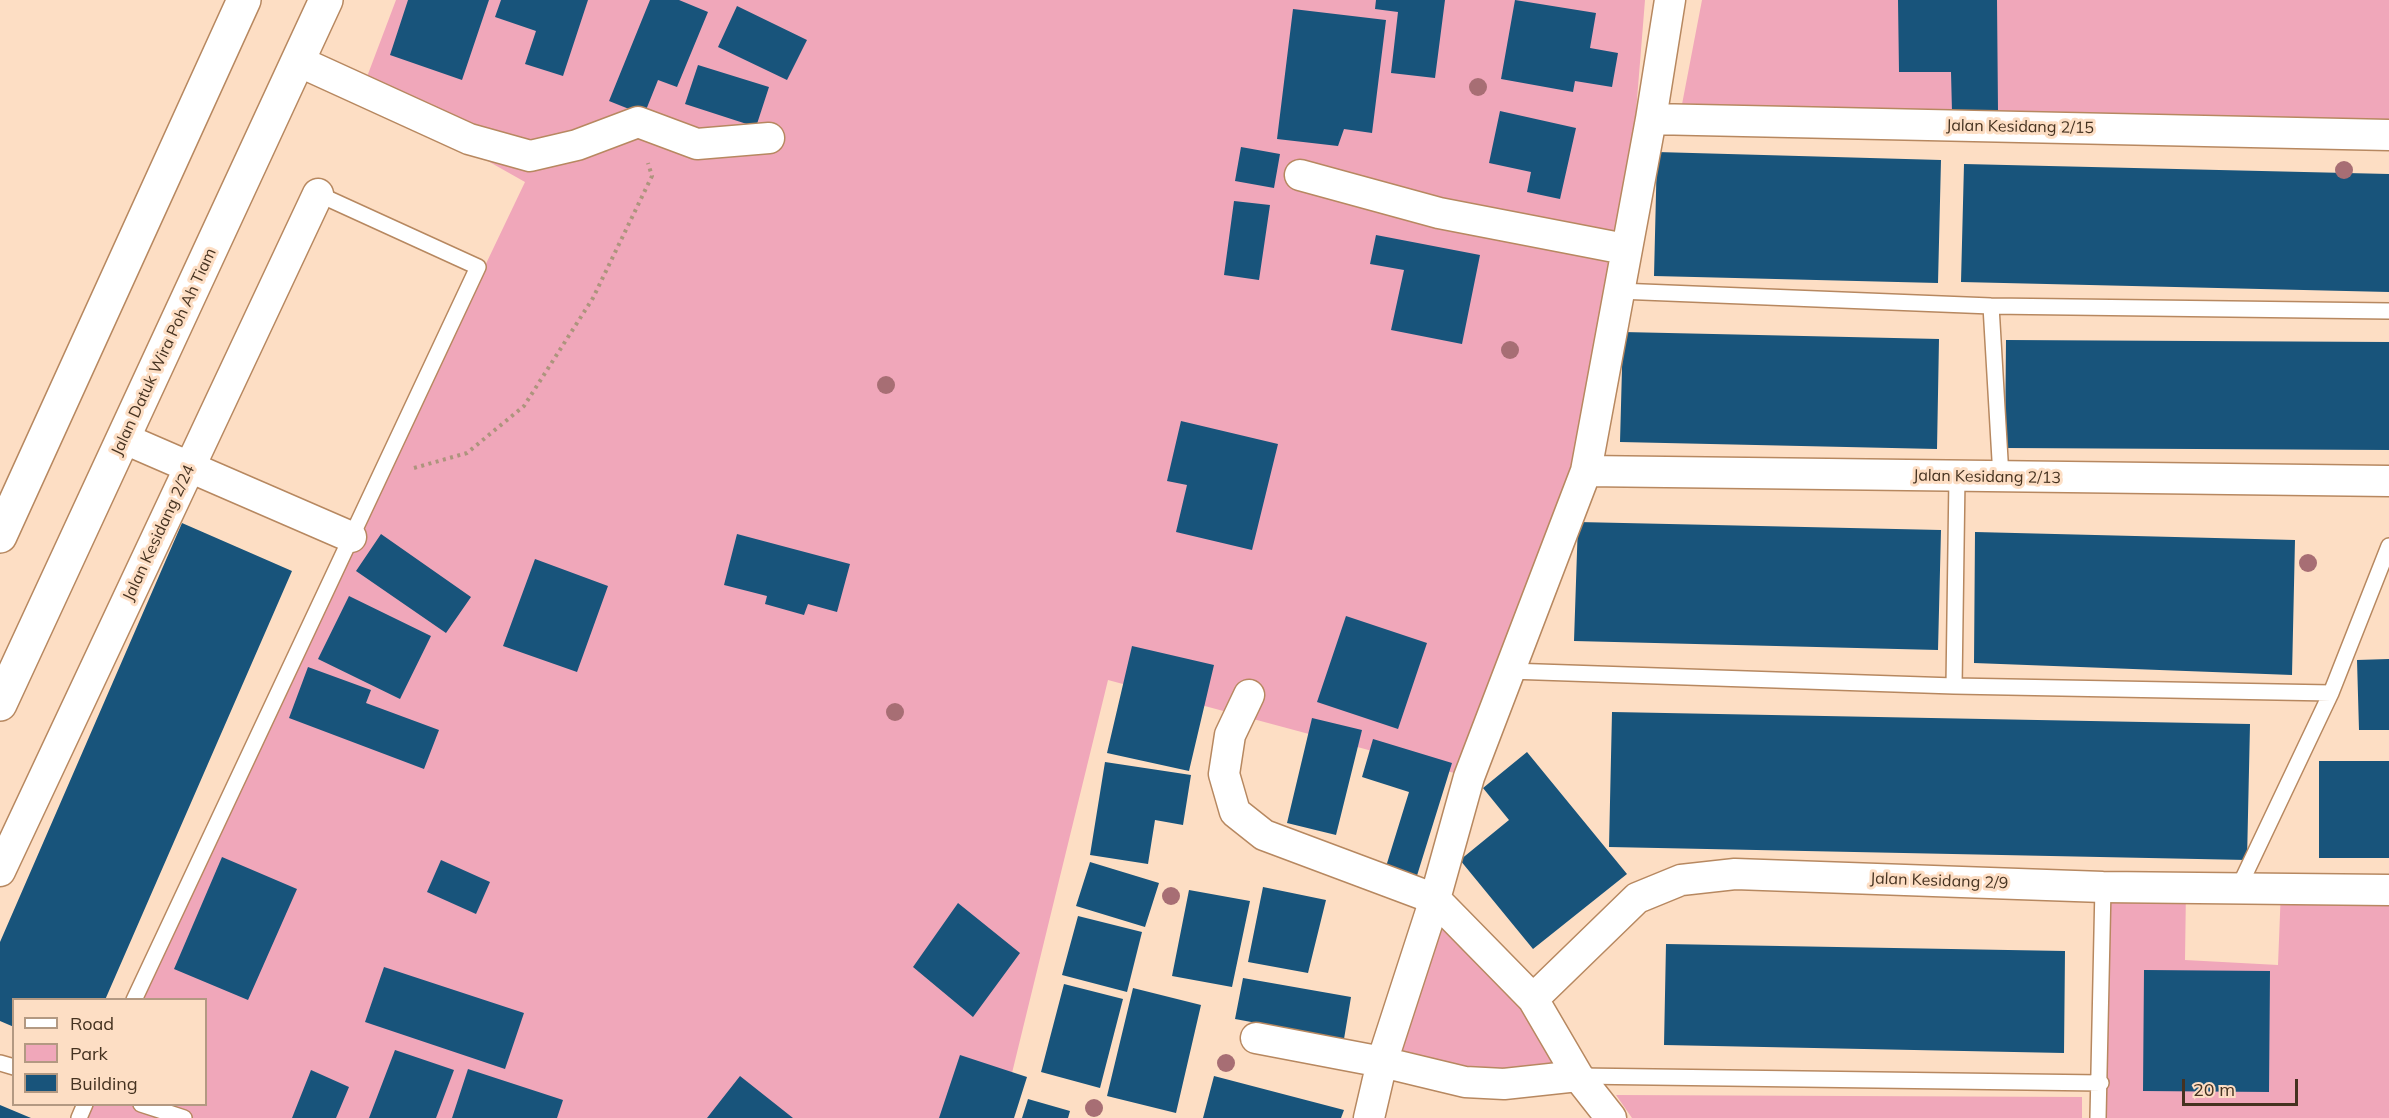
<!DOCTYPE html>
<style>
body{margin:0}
#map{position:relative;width:2389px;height:1118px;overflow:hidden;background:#fddec4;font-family:Mulish,sans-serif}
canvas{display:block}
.legend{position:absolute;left:12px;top:998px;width:195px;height:108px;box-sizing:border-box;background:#fddec4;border:2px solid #b39982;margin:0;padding:8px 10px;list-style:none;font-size:18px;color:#453220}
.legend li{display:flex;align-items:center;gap:12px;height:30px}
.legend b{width:30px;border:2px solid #b39982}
.scale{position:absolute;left:2182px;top:1079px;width:116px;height:27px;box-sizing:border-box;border:3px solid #453220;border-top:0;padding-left:8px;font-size:18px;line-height:21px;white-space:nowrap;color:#453220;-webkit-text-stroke:4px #fddec4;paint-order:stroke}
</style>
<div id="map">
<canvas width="2389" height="1118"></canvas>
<ul class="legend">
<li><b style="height:8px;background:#fff"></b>Road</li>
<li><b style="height:16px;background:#f0a7ba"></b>Park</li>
<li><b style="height:16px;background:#18547b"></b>Building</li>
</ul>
<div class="scale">20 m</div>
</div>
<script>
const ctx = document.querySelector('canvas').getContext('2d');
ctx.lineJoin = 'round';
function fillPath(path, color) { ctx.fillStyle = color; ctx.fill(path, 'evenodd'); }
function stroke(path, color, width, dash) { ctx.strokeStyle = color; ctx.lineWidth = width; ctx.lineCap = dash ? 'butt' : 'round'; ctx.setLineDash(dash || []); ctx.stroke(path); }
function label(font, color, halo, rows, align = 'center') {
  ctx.font = font + ' Mulish,sans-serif'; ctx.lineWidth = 6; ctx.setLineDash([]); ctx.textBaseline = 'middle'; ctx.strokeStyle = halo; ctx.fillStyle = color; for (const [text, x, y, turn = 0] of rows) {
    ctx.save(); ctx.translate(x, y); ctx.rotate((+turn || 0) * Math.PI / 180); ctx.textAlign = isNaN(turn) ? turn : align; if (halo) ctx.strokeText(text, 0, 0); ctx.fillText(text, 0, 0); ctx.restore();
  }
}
fillPath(new Path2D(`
 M 396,0 L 1645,0 L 1625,249 L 1586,471 L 1469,777 L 1108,680 L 1001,1118 L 79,1118 L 85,1105 L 206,1104 L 206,1000 L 135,999 L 525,182 L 362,90 Z
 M 1702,0 L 2389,0 L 2389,136 L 1679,120 Z
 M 2103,887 L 2186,888 L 2185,960 L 2278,965 L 2281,889 L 2389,890 L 2389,1118 L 2098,1118 Z
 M 1433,902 L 1578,1076 L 1382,1062 Z
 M 1616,1095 L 2082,1097 L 2082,1118 L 1632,1118 Z`), '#f0a7ba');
fillPath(new Path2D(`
 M 408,0 L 489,0 L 462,80 L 390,55 Z
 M 501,0 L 588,0 L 563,76 L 525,64 L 536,31 L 495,17 Z
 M 650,0 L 679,0 L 708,12 L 677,87 L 658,80 L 644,115 L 609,101 Z
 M 1376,0 L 1445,0 L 1435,78 L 1391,73 L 1398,12 L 1375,9 Z
 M 1515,0 L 1596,13 L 1590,48 L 1618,53 L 1612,87 L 1575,81 L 1573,92 L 1501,79 Z
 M 1898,0 L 1997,0 L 1998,111 L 1952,112 L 1951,72 L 1899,72 Z
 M 737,6 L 807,40 L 787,80 L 718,47 Z
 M 1293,9 L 1386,20 L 1372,133 L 1344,129 L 1338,146 L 1277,139 Z
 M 698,65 L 769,87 L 756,127 L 685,104 Z
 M 1500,111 L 1576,128 L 1560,199 L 1527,192 L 1531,172 L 1489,163 Z
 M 1241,147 L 1280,154 L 1274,188 L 1235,181 Z
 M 1657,152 L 1941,160 L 1938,283 L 1654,276 Z
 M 1964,164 L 2389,174 L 2389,292 L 1961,282 Z
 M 1234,201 L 1270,205 L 1259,280 L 1224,275 Z
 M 1376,235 L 1480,255 L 1462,344 L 1391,330 L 1404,270 L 1370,264 Z
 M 1623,332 L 1939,339 L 1937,449 L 1620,442 Z
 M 2006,340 L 2389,342 L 2389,450 L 2005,448 Z
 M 1181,421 L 1278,444 L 1252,550 L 1176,532 L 1187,485 L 1167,481 Z
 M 1578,522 L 1941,530 L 1938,650 L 1574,641 Z
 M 182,523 L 292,571 L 105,1000 L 14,1000 L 14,1027 L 0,1021 L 0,942 Z
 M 1975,532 L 2295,540 L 2292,675 L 1974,663 Z
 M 381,534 L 471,597 L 446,633 L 356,571 Z
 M 737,534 L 850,564 L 837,612 L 808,604 L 804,615 L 765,604 L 767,596 L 724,585 Z
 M 535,559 L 608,586 L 577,672 L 503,646 Z
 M 349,596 L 431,636 L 400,699 L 318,659 Z
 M 1346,616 L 1427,643 L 1398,729 L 1317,702 Z
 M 1132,646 L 1214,665 L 1189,771 L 1107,753 Z
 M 2389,659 L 2389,730 L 2359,730 L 2357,660 Z
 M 308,667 L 371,690 L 366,703 L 439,730 L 424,769 L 289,718 Z
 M 1612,712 L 2250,724 L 2247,860 L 1609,847 Z
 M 1312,718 L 1362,730 L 1336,835 L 1287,823 Z
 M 1373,739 L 1452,763 L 1415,882 L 1384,873 L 1409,792 L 1362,777 Z
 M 1527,752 L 1627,874 L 1533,949 L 1460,860 L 1509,820 L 1483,788 Z
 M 2319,761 L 2389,761 L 2389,858 L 2319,858 Z
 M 1105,762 L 1191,775 L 1183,825 L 1155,820 L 1148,864 L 1090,855 Z
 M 222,857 L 297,889 L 248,1000 L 174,969 Z
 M 441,860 L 490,882 L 476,914 L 427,892 Z
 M 1090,862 L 1159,883 L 1145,927 L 1076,906 Z
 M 1263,887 L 1326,900 L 1308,973 L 1248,962 Z
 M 1189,890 L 1250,901 L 1232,987 L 1172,976 Z
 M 958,903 L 1020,953 L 973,1017 L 913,967 Z
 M 1078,916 L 1142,932 L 1127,992 L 1062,975 Z
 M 1666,944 L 2065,951 L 2064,1053 L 1664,1045 Z
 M 384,967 L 524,1013 L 505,1069 L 365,1022 Z
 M 2144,970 L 2270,971 L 2269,1092 L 2143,1091 Z
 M 1243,978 L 1351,997 L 1344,1039 L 1235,1019 Z
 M 1064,984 L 1123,999 L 1100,1088 L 1041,1072 Z
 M 1133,988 L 1201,1005 L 1176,1113 L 1107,1096 Z
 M 395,1050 L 454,1070 L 436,1118 L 369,1118 Z
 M 960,1055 L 1027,1077 L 1014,1118 L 939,1118 Z
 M 468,1069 L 563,1100 L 557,1118 L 452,1118 Z
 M 311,1070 L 349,1087 L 336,1118 L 292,1118 Z
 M 740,1076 L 793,1118 L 707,1118 Z
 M 1214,1076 L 1344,1110 L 1341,1118 L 1203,1118 Z
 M 1028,1099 L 1070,1111 L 1068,1118 L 1022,1118 Z
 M 0,1105 L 31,1118 L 0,1118 Z`), '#18547b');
const service = new Path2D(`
 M 1618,291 L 1991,306 L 2389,311
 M 1991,306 L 2001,477
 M 1509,671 L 1954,686 L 2331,693
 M 1954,686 L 1957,477
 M 2238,889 L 2331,693 L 2389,546
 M 134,1000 L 478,267 L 318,194
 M 0,1063 L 14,1067
 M 1579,1076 L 2101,1083
 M 141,1104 L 184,1118
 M 79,1118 L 85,1104
 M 2098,1118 L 2103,887`);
const minor = new Path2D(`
 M 298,61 L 469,139 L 530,156 L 577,145 L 638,122 L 697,144 L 769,138
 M 1651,119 L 2389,135
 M 1300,175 L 1439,213 L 1625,249
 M 125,439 L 351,537
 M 1586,471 L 2389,481
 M 1249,695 L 1230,735 L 1224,774 L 1235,812 L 1264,835 L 1435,899 L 1533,999 L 1578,1076 L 1611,1118
 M 0,871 L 318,194
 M 1533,999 L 1637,898 L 1681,880 L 1735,874 L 2103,887 L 2389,890
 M 1256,1038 L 1382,1062 L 1465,1082 L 1504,1084 L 1578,1076
 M 1369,1118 L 1382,1062 L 1435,899 L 1469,777 L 1586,471 L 1651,119 L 1670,0`);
const tertiary = new Path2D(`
 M 0,536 L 244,0
 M 0,704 L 326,0`);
stroke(service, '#b78860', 18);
stroke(minor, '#b78860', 33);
stroke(tertiary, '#b78860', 36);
stroke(new Path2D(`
 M 414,468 L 467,453 L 524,406 L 593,298 L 652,176 L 648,163`), '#ad947d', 4, [3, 4.5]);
stroke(service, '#fff', 15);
stroke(minor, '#fff', 30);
stroke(tertiary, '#fff', 33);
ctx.fillStyle = '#a76e74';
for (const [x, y] of [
 [1478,87],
 [2344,170],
 [1510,350],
 [886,385],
 [2308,563],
 [895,712],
 [1171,896],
 [1226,1063],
 [1094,1108]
]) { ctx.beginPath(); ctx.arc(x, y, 9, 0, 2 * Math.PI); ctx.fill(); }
label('16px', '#453220', '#fddec4', [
 ["Jalan Kesidang 2/15",2020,127,1],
 ["Jalan Datuk Wira Poh Ah Tiam",164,352,-65],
 ["Jalan Kesidang 2/13",1987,477,1],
 ["Jalan Kesidang 2/24",159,533,-65],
 ["Jalan Kesidang 2/9",1939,881,2]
]);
</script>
